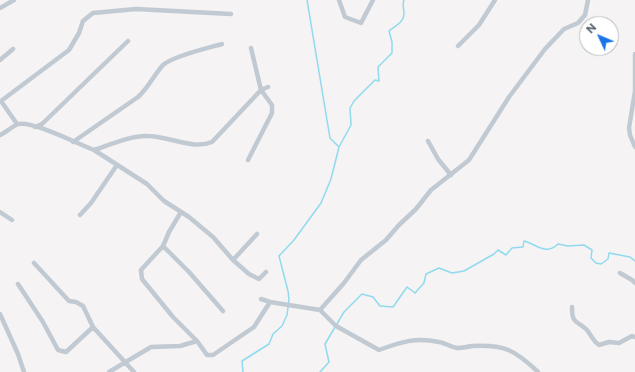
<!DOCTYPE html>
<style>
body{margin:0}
#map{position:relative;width:635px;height:372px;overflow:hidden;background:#f5f3f3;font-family:"Public Sans",sans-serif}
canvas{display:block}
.north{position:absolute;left:579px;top:16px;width:40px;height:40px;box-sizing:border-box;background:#fff;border:1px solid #b7bbc0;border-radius:50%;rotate:314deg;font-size:11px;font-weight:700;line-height:16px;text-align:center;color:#4a5661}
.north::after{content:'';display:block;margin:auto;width:14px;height:18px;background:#1a73e8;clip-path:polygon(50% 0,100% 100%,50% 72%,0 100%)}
</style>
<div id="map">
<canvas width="635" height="372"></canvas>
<div class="north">N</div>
</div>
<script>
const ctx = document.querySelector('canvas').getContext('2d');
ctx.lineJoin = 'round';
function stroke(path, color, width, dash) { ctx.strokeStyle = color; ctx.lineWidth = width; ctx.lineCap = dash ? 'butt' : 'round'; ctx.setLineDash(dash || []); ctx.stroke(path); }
stroke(new Path2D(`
 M 307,0 L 330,138 L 339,147
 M 243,372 L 242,361 L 269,344 L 273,334 L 282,326 L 287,315 L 289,300 L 288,291 L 279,256 L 294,240 L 321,203 L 331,179 L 339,147 L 351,125 L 350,108 L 354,101 L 375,80 L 379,81 L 378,67 L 392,53 L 392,42 L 389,31 C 395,26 404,22 404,14 C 404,8 402,5 404,0
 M 320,372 L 329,362 L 325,344 L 344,312 L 362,294 L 373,297 L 380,306 L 393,307 L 407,287 L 415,293 L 424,283 L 426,274 L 439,268 L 452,273 L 464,271 L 494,254 L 498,250 L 506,255 L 512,248 L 523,247 L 524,241 C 536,244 546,256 558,244 L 568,246 L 584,245 L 592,250 L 591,258 L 596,263 L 601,264 L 608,259 L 609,253 L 630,257 L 635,261`), '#90daee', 1.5);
stroke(new Path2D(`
 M 339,0 L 345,17 L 361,23 L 373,0
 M 0,8 L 14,0
 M 458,46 L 479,25 L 495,0
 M 635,54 L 635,91 L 629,128 L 630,135 L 635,147
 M 0,60 L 13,49
 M 17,124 L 1,101 L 69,50 L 79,33 L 83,21 L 93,13 L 136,9 L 231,14
 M 35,127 L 42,124 L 128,41
 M 0,135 C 6,132 13,126 18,124 C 34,121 78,144 94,150 C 109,145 132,135 148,136 C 167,136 193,150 212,142 L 261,90 L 268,87
 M 428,141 L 438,159 L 451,175
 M 73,142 L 138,97 C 148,88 154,75 163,65 C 173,56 208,48 222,44
 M 94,150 L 147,184 L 164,201 L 189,217 L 213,237 L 233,260 L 257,234
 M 248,160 L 272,113 L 272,105 L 261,90 L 251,48
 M 0,212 L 12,220
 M 181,212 L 169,232 L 163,246 L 141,270 L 142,279 L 173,317 L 197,341 L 207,355 L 213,355 L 254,327 L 270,302
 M 80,215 L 91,203 L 117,165
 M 163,246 L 189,272 L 223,311
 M 233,260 L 249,274 L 259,279 L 266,272
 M 34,263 L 69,301 L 76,302 L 83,306 L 93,327 L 134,372
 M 620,273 L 632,280 L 635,283
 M 18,284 L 43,322 L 58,350 L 66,352 L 93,327
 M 261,299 L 270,302 L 320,310 L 344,283 L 361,260 L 386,240 L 399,225 L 416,209 L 431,190 L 469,160 L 509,97 L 545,49 L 564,29 L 578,23 L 585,15 L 588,0
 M 572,307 C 572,325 577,320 587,330 C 592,336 592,340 599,345 L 609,342 L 619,343 L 632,336 L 635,337
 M 320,310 L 336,326 L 379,350 C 401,342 415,337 439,342 C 445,343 451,347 457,348 C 462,348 467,347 472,346 C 504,344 515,350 538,372
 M 0,314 L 18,354 L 24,372
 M 109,372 L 151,347 L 180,346 L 197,341`), '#c1cad2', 4.5);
</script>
